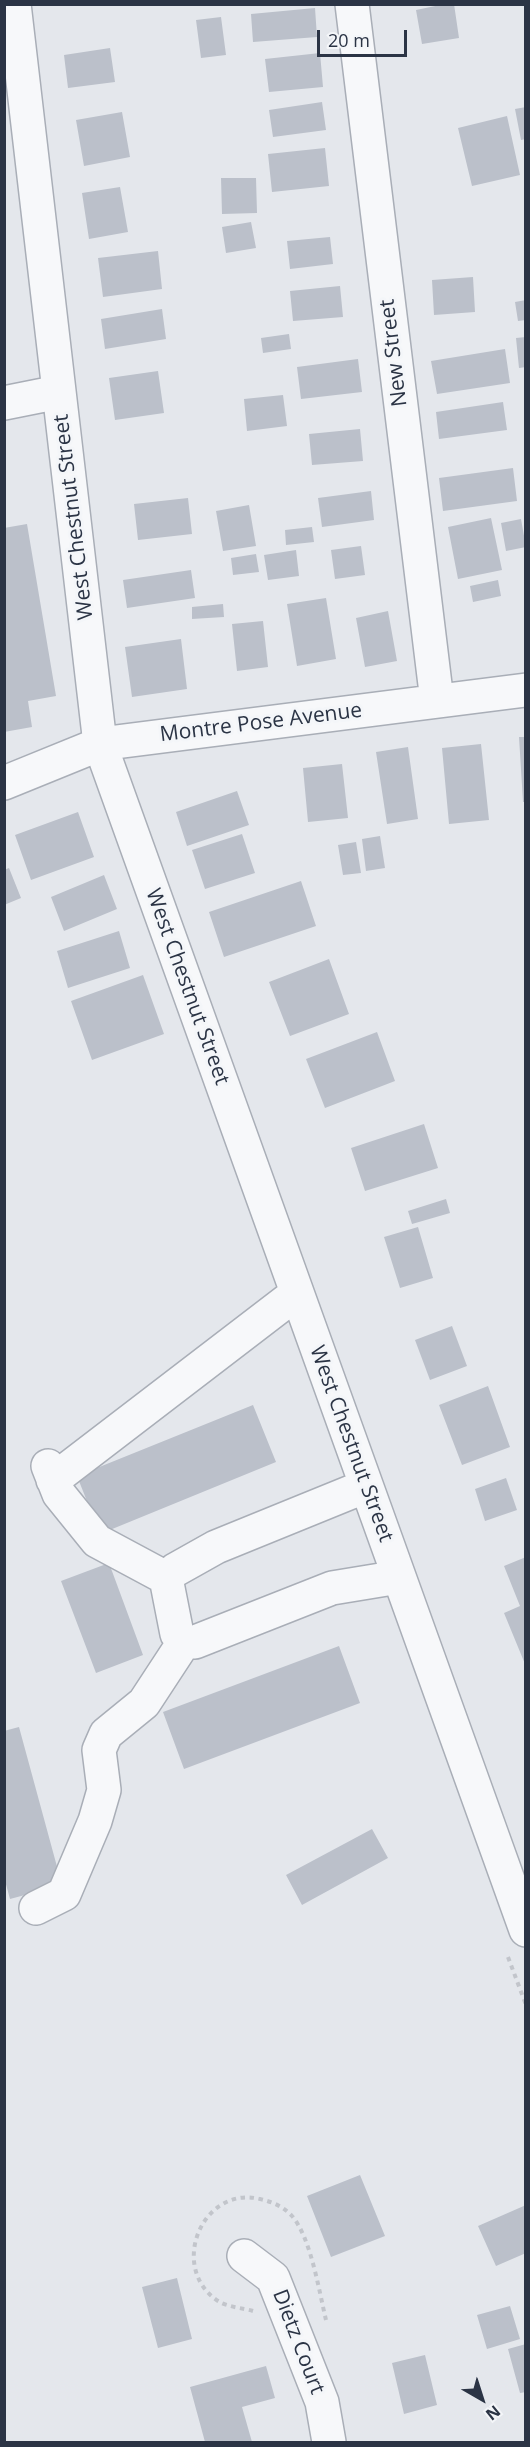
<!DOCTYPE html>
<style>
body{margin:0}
#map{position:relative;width:530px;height:2447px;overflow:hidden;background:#e4e7ec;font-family:"Open Sans",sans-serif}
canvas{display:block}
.frame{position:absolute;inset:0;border:6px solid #2b3445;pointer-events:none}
.north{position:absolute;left:452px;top:2369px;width:60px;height:60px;-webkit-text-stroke:4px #f4f6f9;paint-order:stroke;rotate:141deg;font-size:16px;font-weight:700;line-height:24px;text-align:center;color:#2b3445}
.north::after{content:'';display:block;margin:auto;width:21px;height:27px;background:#2b3445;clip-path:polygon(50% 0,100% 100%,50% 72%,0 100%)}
.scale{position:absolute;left:317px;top:30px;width:90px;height:27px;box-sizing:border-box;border:3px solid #2b3445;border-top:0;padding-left:8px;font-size:18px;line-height:21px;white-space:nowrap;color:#2b3445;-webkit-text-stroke:4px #f4f6f9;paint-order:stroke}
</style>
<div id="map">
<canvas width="530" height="2447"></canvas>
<div class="frame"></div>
<div class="north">N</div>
<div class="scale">20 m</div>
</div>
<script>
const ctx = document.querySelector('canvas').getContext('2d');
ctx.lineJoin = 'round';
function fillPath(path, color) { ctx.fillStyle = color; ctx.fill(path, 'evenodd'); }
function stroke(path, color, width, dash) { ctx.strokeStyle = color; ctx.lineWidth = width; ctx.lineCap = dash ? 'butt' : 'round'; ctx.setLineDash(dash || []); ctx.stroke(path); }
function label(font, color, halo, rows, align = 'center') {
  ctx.font = font + ' "Open Sans",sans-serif'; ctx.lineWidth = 6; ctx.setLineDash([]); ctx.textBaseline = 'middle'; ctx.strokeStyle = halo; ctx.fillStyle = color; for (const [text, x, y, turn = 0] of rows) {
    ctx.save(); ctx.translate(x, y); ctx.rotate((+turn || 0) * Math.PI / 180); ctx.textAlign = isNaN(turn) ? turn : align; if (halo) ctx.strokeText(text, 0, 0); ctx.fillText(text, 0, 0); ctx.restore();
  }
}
fillPath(new Path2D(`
 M 445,4 L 454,4 L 459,38 L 422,44 L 416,10 Z
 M 315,8 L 317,37 L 253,42 L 251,14 Z
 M 221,17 L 226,55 L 201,58 L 196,20 Z
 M 110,48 L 115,82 L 68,88 L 64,55 Z
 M 320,53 L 323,87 L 269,92 L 265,59 Z
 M 322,102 L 326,130 L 273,137 L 269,110 Z
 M 526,107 L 526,139 L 521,140 L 515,109 Z
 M 122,112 L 130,157 L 84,166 L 76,120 Z
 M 507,116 L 520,175 L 472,186 L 458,128 Z
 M 325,148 L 329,186 L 272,192 L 268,154 Z
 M 221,178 L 256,178 L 257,213 L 222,214 Z
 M 120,187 L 128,232 L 89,239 L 82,193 Z
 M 251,222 L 256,248 L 226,253 L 222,227 Z
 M 330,237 L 333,264 L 290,269 L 287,241 Z
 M 158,251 L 162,289 L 103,297 L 98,258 Z
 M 473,277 L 475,312 L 434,315 L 432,280 Z
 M 340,286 L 343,317 L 293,321 L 290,291 Z
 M 526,300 L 526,320 L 518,321 L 515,302 Z
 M 162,309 L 166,339 L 105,349 L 101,319 Z
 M 289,334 L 291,349 L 263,353 L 261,338 Z
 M 526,337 L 526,367 L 519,368 L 516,338 Z
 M 505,349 L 510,383 L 437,394 L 431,361 Z
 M 358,359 L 362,392 L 301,399 L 297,367 Z
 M 158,371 L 164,413 L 115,420 L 109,378 Z
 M 283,395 L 287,426 L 247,431 L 244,399 Z
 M 503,402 L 507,430 L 439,439 L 436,412 Z
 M 360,429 L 363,461 L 312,465 L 309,434 Z
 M 513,468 L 517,501 L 443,511 L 439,478 Z
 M 371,491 L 374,520 L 322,527 L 318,498 Z
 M 188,498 L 192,534 L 138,540 L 134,504 Z
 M 249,505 L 256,546 L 223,551 L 216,511 Z
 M 491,518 L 502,570 L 458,579 L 448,527 Z
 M 521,519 L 526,547 L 506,551 L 501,523 Z
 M 27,524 L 56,696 L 28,701 L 32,727 L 4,732 L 4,528 Z
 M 312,527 L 314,542 L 286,545 L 285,530 Z
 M 361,546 L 365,575 L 335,579 L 331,550 Z
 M 296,550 L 299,576 L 268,580 L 264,555 Z
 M 256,554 L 259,572 L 233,575 L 231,558 Z
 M 191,570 L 195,598 L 127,608 L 123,580 Z
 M 498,580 L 501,596 L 473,602 L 470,586 Z
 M 326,598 L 336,659 L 297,666 L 287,604 Z
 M 223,604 L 224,617 L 192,619 L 192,607 Z
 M 388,611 L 397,661 L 365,667 L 356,618 Z
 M 263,621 L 268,667 L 237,671 L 232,624 Z
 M 181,639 L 187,689 L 132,697 L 125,647 Z
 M 519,737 L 526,737 L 526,802 L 523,802 Z
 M 481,744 L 489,820 L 449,824 L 442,748 Z
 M 408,747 L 418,819 L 387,824 L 376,752 Z
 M 342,764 L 348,818 L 308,822 L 303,768 Z
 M 237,791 L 249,825 L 187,846 L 176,812 Z
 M 78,812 L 94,857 L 31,880 L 15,835 Z
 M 242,834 L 255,873 L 205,889 L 192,850 Z
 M 380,836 L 385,868 L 366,871 L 362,839 Z
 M 356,842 L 361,873 L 343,875 L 338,845 Z
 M 9,868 L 21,898 L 4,905 L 4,870 Z
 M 104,875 L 117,909 L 64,931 L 51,897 Z
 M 301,881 L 316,926 L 224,957 L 209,912 Z
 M 119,931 L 130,968 L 68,988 L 57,951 Z
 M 329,959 L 349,1014 L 290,1036 L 269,982 Z
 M 143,975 L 164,1034 L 92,1060 L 71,1001 Z
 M 377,1032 L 395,1081 L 325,1108 L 306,1059 Z
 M 424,1124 L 438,1168 L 365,1191 L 351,1148 Z
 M 446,1199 L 450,1213 L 412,1224 L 408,1211 Z
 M 418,1227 L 433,1278 L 400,1288 L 384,1237 Z
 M 452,1326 L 467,1366 L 430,1380 L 415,1340 Z
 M 488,1386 L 510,1447 L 462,1465 L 439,1405 Z
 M 253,1405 L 276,1462 L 100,1534 L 77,1476 Z
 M 506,1478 L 517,1510 L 485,1521 L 475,1489 Z
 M 526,1557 L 526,1664 L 525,1664 L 504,1613 L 520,1606 L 504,1566 Z
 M 109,1563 L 143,1655 L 96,1673 L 61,1581 Z
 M 339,1646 L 360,1703 L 184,1769 L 163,1712 Z
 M 19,1727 L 62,1885 L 10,1899 L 4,1877 L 4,1731 Z
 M 372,1829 L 388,1858 L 302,1905 L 286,1875 Z
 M 360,2175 L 385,2236 L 331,2257 L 307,2196 Z
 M 526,2205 L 526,2253 L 496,2266 L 478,2226 Z
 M 177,2278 L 192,2339 L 158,2348 L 142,2287 Z
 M 510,2306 L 520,2339 L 487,2349 L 477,2315 Z
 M 526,2344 L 526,2392 L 520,2393 L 508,2349 Z
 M 425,2355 L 437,2405 L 404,2414 L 392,2363 Z
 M 266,2366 L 275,2398 L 242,2407 L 252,2442 L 205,2442 L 190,2387 Z`), '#bbc0ca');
const minor = new Path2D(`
 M 14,4 L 100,744 L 526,1930
 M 352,4 L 437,701
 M 4,403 L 59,392
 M 4,783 L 100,744 L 526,690
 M 48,1466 L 59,1494 L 97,1541 L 166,1578
 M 53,1480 L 297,1293
 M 366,1486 L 216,1547 L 175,1570 L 166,1578 L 177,1634 L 184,1642 L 195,1642 L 332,1588 L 399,1577
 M 36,1908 L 64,1894 L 95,1821 L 104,1790 L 99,1750 L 106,1734 L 144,1703 L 184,1642
 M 244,2256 L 273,2278 L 322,2402 L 329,2442`);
stroke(minor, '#a9aeb7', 36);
stroke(new Path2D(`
 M 508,1957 L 526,2005
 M 253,2311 C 243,2308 227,2307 218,2301 C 168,2268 202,2185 260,2199 C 272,2202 283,2206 292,2216 C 311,2238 319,2291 326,2320`), '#c2c5cb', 4, [4.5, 4.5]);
stroke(minor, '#f7f8fa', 33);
label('21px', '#2b3445', '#f4f6f9', [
 ["New Street",394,353,-97],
 ["West Chestnut Street",74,517,-97],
 ["Montre Pose Avenue",261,723,-7],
 ["West Chestnut Street",187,987,70],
 ["West Chestnut Street",351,1444,70],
 ["Dietz Court",298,2342,69]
]);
</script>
